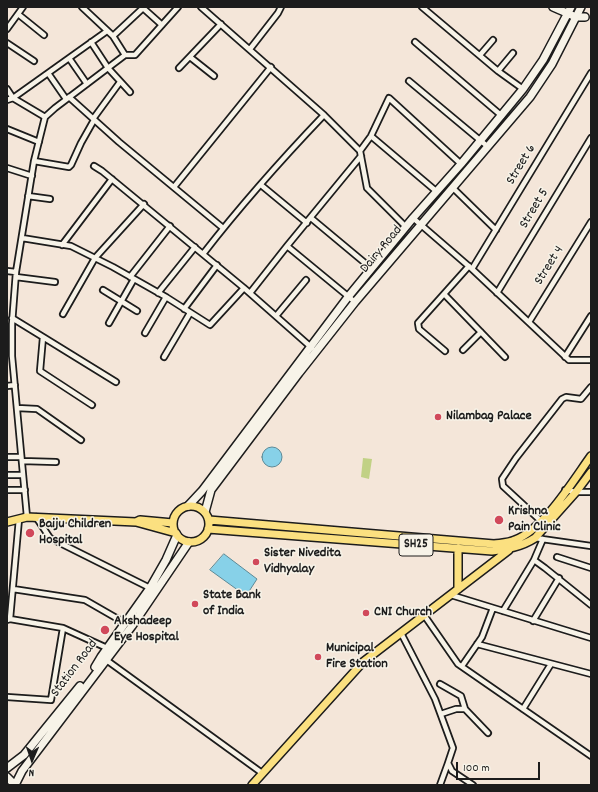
<!DOCTYPE html>
<style>
body{margin:0}
#map{position:relative;width:598px;height:792px;overflow:hidden;background:#f4e6d9;font-family:Dekko,sans-serif}
canvas{display:block}
.frame{position:absolute;inset:0;border:8px solid #1c1c1c;pointer-events:none}
.north{position:absolute;left:12px;top:740px;width:40px;height:40px;-webkit-text-stroke:3px #f7f3e8;paint-order:stroke;rotate:182deg;font-size:11px;font-weight:700;line-height:16px;text-align:center;color:#1c1c1c}
.north::after{content:'';display:block;margin:auto;width:14px;height:18px;background:#1c1c1c;clip-path:polygon(50% 0,100% 100%,50% 72%,0 100%)}
.scale{position:absolute;left:456px;top:762px;width:84px;height:18px;box-sizing:border-box;border:2px solid #1c1c1c;border-top:0;padding-left:5px;font-size:12px;line-height:14px;white-space:nowrap;color:#1c1c1c;-webkit-text-stroke:3px #f7f3e8;paint-order:stroke}
</style>
<div id="map">
<canvas width="598" height="792"></canvas>
<div class="frame"></div>
<div class="north">N</div>
<div class="scale">100 m</div>
</div>
<script>
const ctx = document.querySelector('canvas').getContext('2d');
ctx.lineJoin = 'round';
function fillPath(path, color) { ctx.fillStyle = color; ctx.fill(path, 'evenodd'); }
function stroke(path, color, width, dash) { ctx.strokeStyle = color; ctx.lineWidth = width; ctx.lineCap = dash ? 'butt' : 'round'; ctx.setLineDash(dash || []); ctx.stroke(path); }
function label(font, color, halo, rows, align = 'center') {
  ctx.font = font + ' Dekko,sans-serif'; ctx.lineWidth = 3; ctx.setLineDash([]); ctx.textBaseline = 'middle'; ctx.strokeStyle = halo; ctx.fillStyle = color; for (const [text, x, y, turn = 0] of rows) {
    ctx.save(); ctx.translate(x, y); ctx.rotate((+turn || 0) * Math.PI / 180); ctx.textAlign = isNaN(turn) ? turn : align; if (halo) ctx.strokeText(text, 0, 0); ctx.fillText(text, 0, 0); ctx.restore();
  }
}
fillPath(new Path2D(`
 M 363,458 L 372,459 L 369,479 L 361,477 Z`), '#c1d185');
const water = new Path2D(`
 M262 457a10 10 0 1 1 20 0a10 10 0 1 1-20 0Z
 M 224,554 L 257,579 L 246,596 L 210,570 Z`);
fillPath(water, '#87d1e8');
stroke(water, '#5c8996', 1);
const street = new Path2D(`
 M 82,7 L 113,36 L 125,55
 M 201,7 L 324,115 L 360,151 L 367,188 L 406,227
 M 422,7 L 498,71 L 523,89
 M 18,14 L 44,35
 M 7,29 L 23,7
 M 113,36 L 143,8 L 162,25
 M 91,42 L 108,68 L 130,92
 M 415,42 L 502,116
 M 7,43 L 34,61
 M 250,49 L 278,13 L 281,7
 M 480,55 L 493,40
 M 190,57 L 214,76
 M 69,58 L 87,84
 M 179,68 L 221,24
 M 498,71 L 513,53
 M 48,73 L 66,99
 M 409,81 L 487,146
 M 7,89 L 13,98 L 45,117
 M 69,97 L 119,142 L 223,228
 M 7,100 L 13,98 L 107,31
 M 93,119 L 120,82
 M 7,129 L 39,142
 M 371,136 L 436,191
 M 360,151 L 371,136 L 389,98 L 461,164
 M 34,161 L 69,167 L 71,165 L 81,143 L 94,120
 M 94,166 L 102,171 L 244,288 L 312,348
 M 7,168 L 32,176
 M 261,185 L 307,223
 M 174,187 L 271,67
 M 453,188 L 496,230
 M 28,196 L 50,199
 M 311,218 L 371,268
 M 413,218 L 472,269 L 569,360 L 591,360
 M 22,238 L 71,246 L 113,267 L 166,297 L 210,325 L 244,288
 M 62,245 L 112,179
 M 287,246 L 355,302
 M 203,254 C 241,205 282,159 324,115
 M 472,269 L 591,73
 M 7,271 L 16,272
 M 16,277 L 55,282
 M 130,277 L 170,226
 M 103,290 L 137,311
 M 158,293 L 195,247
 M 250,293 L 287,246 L 361,156
 M 497,293 L 591,138
 M 444,294 L 505,357
 M 184,309 L 217,265
 M 63,314 L 95,258 L 144,204
 M 276,316 L 306,280
 M 12,318 L 43,337 L 40,371 L 92,405
 M 529,322 L 591,222
 M 109,323 L 134,279
 M 145,333 L 166,297
 M 43,337 L 116,382
 M 463,350 L 481,332
 M 445,351 L 419,329 L 418,323 L 469,266
 M 164,357 L 190,313
 M 565,357 L 591,316
 M 7,386 L 15,385
 M 17,408 L 37,409 L 81,440
 M 7,457 L 21,457
 M 22,461 L 56,462
 M 7,475 L 23,475
 M 7,490 L 25,490
 M 565,490 L 576,492 L 591,492
 M 27,517 L 12,356 L 12,324 L 16,272 L 34,161 L 45,117 L 55,108 L 125,55 L 135,55 L 178,7
 M 36,517 L 50,538 L 150,588
 M 541,521 L 503,486 L 502,479 L 516,458 L 562,399 L 566,397 L 581,399 L 591,387
 M 535,538 L 591,546
 M 557,557 L 591,568
 M 534,560 L 543,539
 M 13,589 L 85,600 L 125,623
 M 451,595 L 591,638
 M 503,611 L 534,560 L 545,568 L 591,605
 M 424,615 L 458,664 L 591,756
 M 10,619 L 19,519
 M 7,620 L 10,619 L 63,628 L 107,648
 M 533,621 L 559,578
 M 401,633 L 435,699 L 453,748 L 448,763
 M 477,644 L 591,674
 M 105,659 L 262,773
 M 462,666 L 482,637 L 493,608
 M 440,684 L 461,696 L 465,709
 M 7,697 L 51,700 L 63,628
 M 523,709 L 551,664
 M 441,714 L 456,709 L 465,709 L 488,733
 M 440,785 L 448,763 L 452,771 L 473,785`);
const secondary = new Path2D(`
 M 553,7 L 576,17 L 585,17
 M 188,506 L 202,491 L 348,297 L 413,218 L 461,164 L 523,89 L 543,60 L 571,7
 M 205,512 L 211,490 L 299,373 L 355,302 L 530,97 L 552,64 L 581,7
 M 95,667 L 101,657 L 150,588 L 166,560 L 177,535
 M 7,768 L 24,755 L 80,686
 M 7,777 L 15,785 L 22,771 L 132,626 L 189,542`);
const primary = new Path2D(`
 M173 524a18 18 0 1 1 36 0a18 18 0 1 1-36 0Z
 M 209,520 L 494,544 C 501,543 509,543 515,540 C 544,529 573,481 591,456
 M 7,522 L 27,517 L 136,522 L 140,520 L 173,523
 M 136,522 L 176,533
 M 208,529 L 492,551 C 507,549 521,547 535,538 L 576,492 L 591,472
 M 458,589 L 458,548
 M 252,785 L 363,662 L 509,550`);
stroke(street, '#1c1c1c', 8);
stroke(secondary, '#1c1c1c', 10);
stroke(primary, '#1c1c1c', 10);
stroke(street, '#f7f3e8', 4.5);
stroke(secondary, '#f7f3e8', 7);
stroke(primary, '#fbe080', 7);
for (const [x, y, r, color] of [
 [438,417,4,"#d1495b"],
 [499,520,5,"#d1495b"],
 [30,533,5,"#d1495b"],
 [256,562,4,"#d1495b"],
 [195,604,4,"#d1495b"],
 [366,613,4,"#d1495b"],
 [105,630,5,"#d1495b"],
 [318,657,4,"#d1495b"]
]) { const dot = new Path2D(); dot.arc(x, y, r, 0, 2 * Math.PI); ctx.fillStyle = color; ctx.fill(dot); stroke(dot, '#f7f3e8', 1.5); }
for (const [x, y, w] of [
 [416,545,34]
]) { const box = new Path2D(); box.roundRect(x - w / 2, y - 11, w, 22, 3); ctx.fillStyle = '#f7f3e8'; ctx.fill(box); stroke(box, '#1c1c1c', 1); }
label('bold 13px', '#1c1c1c', null, [
 ["SH25",416,545]
]);
label('14px', '#1c1c1c', '#f7f3e8', [
 ["Street 6",522,165,-59],
 ["Street 5",535,209,-59],
 ["Dairy Road",382,250,-50],
 ["Street 4",550,266,-58],
 ["Station Road",75,669,-53]
]);
label('bold 14px', '#1c1c1c', '#f7f3e8', [
 ["Nilambag Palace",446,417],
 ["Krishna",508,512],
 ["Pain Clinic",508,528],
 ["Baiju Children",39,525],
 ["Hospital",39,541],
 ["Sister Nivedita",264,554],
 ["Vidhyalay",264,570],
 ["State Bank",203,596],
 ["of India",203,612],
 ["CNI Church",374,613],
 ["Akshadeep",114,622],
 ["Eye Hospital",114,638],
 ["Municipal",326,649],
 ["Fire Station",326,665]
], 'left');
</script>
